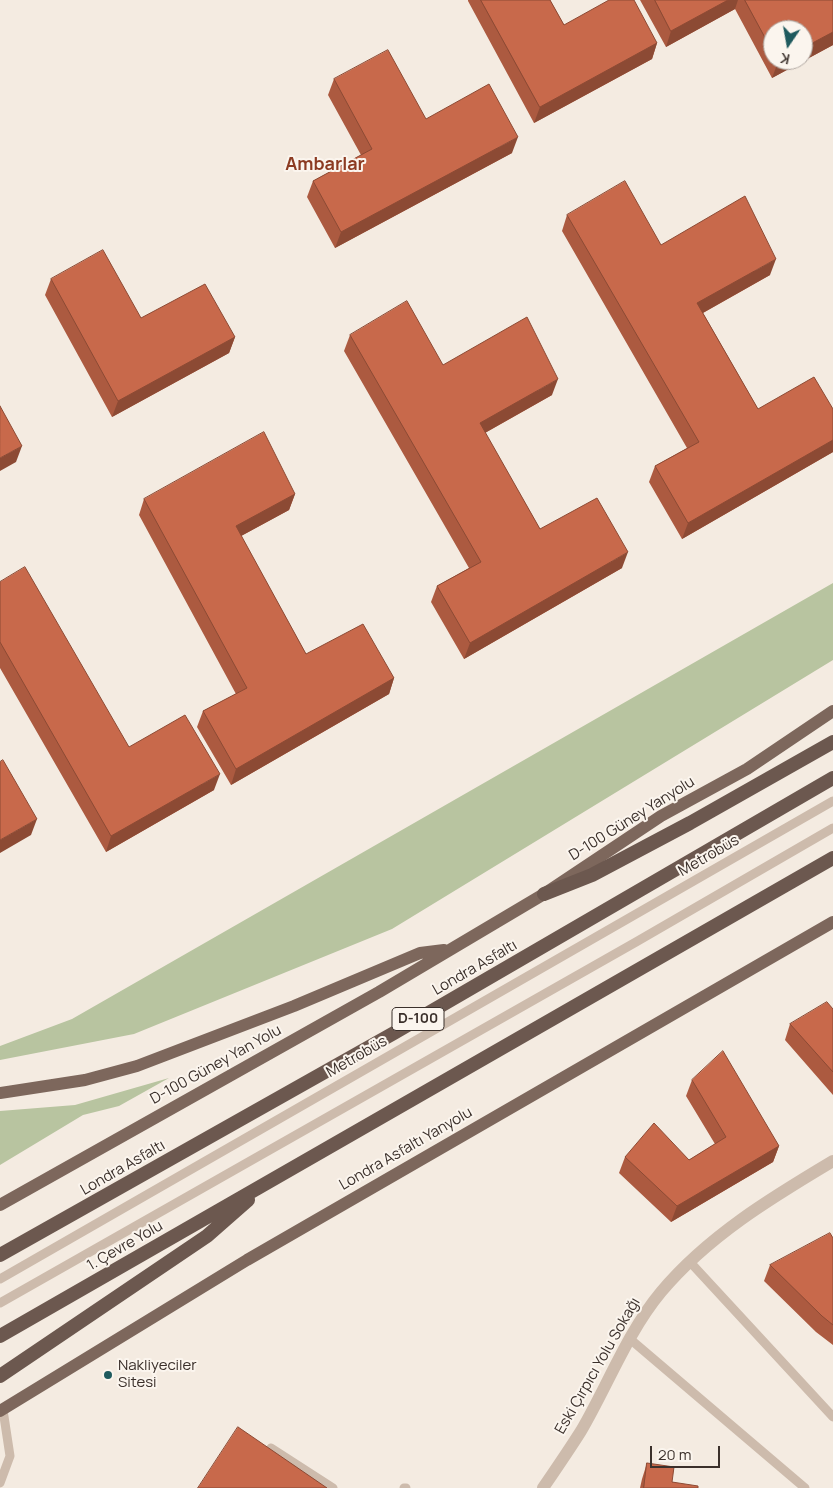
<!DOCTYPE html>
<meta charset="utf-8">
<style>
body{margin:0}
#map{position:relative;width:833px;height:1488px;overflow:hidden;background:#f4ebe1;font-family:Manrope,sans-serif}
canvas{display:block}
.north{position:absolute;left:763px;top:20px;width:50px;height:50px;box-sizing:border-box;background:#fbf5ee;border:1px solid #aea6a0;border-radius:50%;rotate:192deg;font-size:14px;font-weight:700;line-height:20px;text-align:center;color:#3b302b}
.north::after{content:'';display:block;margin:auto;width:18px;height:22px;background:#1f5a5e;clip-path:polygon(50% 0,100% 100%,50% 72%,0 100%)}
.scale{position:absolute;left:650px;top:1446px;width:70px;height:22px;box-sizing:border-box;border:2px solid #3b302b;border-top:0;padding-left:6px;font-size:15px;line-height:18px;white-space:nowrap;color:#3b302b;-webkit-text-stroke:4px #fbf5ee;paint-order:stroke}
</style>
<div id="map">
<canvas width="833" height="1488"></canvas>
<div class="north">K</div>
<div class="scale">20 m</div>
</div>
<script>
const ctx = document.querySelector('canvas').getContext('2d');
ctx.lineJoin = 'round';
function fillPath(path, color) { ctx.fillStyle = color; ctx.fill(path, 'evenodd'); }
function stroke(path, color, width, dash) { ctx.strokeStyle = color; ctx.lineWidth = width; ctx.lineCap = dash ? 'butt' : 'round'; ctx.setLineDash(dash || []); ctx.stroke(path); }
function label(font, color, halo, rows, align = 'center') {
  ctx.font = font + ' Manrope,sans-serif'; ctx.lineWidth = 4; ctx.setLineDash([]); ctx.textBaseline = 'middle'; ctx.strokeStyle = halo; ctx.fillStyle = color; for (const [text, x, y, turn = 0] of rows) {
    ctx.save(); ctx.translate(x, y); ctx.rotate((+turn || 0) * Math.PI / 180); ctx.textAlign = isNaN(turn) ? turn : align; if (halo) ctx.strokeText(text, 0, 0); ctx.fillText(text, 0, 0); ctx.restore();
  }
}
fillPath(new Path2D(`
 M 833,583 L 833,660 L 392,929 L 134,1034 L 0,1060 L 0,1046 L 72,1019 Z
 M 169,1078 L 119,1106 L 83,1115 L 0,1165 L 0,1111 L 75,1105 Z`), '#b8c4a0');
stroke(new Path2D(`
 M 690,1262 L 833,1417
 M 0,1279 L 833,801
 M 0,1303 L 636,942 L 833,828
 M 630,1339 L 805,1488
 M 271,1448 L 333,1488
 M 0,1483 L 10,1456 L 3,1410
 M 404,1488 L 406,1488`), '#cdbbac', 9);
stroke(new Path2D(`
 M 543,1488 C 556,1469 569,1450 581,1431 C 608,1385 627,1333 661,1292 C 708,1236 771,1198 833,1161`), '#cdbbac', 12);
stroke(new Path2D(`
 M 0,1093 L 85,1080 L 137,1066 L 294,1006 L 420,953 L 444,950
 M 0,1205 L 379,992 L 544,894 L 661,816 L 747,769 L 833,711
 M 0,1411 L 247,1260 L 833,922`), '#7d675c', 12);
stroke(new Path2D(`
 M 544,894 L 592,875 L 690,823 L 833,742
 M 0,1255 L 394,1033 L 833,778
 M 0,1336 L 833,858
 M 0,1376 L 207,1236 L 248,1200`), '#6c584f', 14);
fillPath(new Path2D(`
 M 468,0 L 550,0 L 564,25 L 657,43 L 652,59 L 534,123 L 468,1 Z
 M 640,0 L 833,0 L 833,45 L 772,78 L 735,9 L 666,47 ZM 773,30 L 803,30 L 803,60 L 773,60 Z
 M 334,79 L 426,119 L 512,153 L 335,248 L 307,197 L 313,181 L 361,155 L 328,95 Z
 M 567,215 L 661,245 L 770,275 L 703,313 L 758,409 L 833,409 L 833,452 L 682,539 L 649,482 L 655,466 L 687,448 L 562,231 Z
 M 51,279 L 141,318 L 235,337 L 229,353 L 112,417 L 45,295 Z
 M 350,335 L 443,365 L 552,395 L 485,433 L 540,529 L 622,568 L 464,659 L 431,602 L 437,586 L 469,568 L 344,351 Z
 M 295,494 L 289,510 L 241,536 L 306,654 L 394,678 L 389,694 L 231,785 L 197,727 L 203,711 L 236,694 L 139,515 L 144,499 Z
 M 0,582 L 129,747 L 214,790 L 106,852 L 0,668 Z
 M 833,1009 L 833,1095 L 785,1040 L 790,1024 Z
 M 692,1080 L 779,1146 L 773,1162 L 671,1222 L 619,1173 L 625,1157 L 689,1160 L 715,1144 L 686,1096 Z
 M 833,1238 L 833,1345 L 816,1332 L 764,1281 L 770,1265 Z
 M 647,1463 L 672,1482 L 698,1488 L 640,1488 L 642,1479 Z`), '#ac5a40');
fillPath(new Path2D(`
 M 728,0 L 738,0 L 735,9 L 666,47 L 671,31 Z
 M 833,32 L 833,45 L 772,78 L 778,62 L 781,60 L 803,60 L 803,48 Z
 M 657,43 L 652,59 L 534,123 L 540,107 Z
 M 518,137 L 512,153 L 335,248 L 341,232 Z
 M 776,259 L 770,275 L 692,319 L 697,303 Z
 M 235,337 L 229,353 L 112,417 L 118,401 Z
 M 558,379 L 552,395 L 474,439 L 480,423 Z
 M 833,440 L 833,452 L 682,539 L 688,523 Z
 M 22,446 L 16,462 L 0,471 L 0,458 Z
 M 295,494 L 289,510 L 230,542 L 236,526 Z
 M 628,552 L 622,568 L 464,659 L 470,643 Z
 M 394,678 L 389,694 L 231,785 L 236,769 Z
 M 220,774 L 214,790 L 106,852 L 111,836 Z
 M 37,819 L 31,835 L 0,853 L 0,840 Z
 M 779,1146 L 773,1162 L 671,1222 L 677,1206 Z`), '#8c4a34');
const building = new Path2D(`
 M 481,0 L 550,0 L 564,25 L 609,0 L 634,0 L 657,43 L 540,107 Z
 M 655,0 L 728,0 L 671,31 Z
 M 745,0 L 833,0 L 833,32 L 803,48 L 803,30 L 773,30 L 773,52 Z
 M 388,50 L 426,119 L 489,84 L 518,137 L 341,232 L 313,181 L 372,149 L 334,79 Z
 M 625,181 L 661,245 L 745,196 L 776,259 L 697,303 L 758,409 L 814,377 L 833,409 L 833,440 L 688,523 L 655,466 L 699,442 L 567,215 Z
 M 103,250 L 141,318 L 205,284 L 235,337 L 118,401 L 51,279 Z
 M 407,301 L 443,365 L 527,317 L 558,379 L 480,423 L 540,529 L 597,498 L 628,552 L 470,643 L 437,586 L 481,562 L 350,335 Z
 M 0,406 L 22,446 L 0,458 Z
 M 264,432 L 295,494 L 236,526 L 306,654 L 363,624 L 394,678 L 236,769 L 203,711 L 247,688 L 144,499 Z
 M 25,567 L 129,747 L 185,715 L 220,774 L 111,836 L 0,642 L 0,582 Z
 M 3,760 L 37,819 L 0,840 L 0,762 Z
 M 827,1002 L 833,1009 L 833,1072 L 790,1024 Z
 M 723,1051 L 779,1146 L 677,1206 L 625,1157 L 654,1123 L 689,1160 L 726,1137 L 692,1080 Z
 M 830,1233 L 833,1238 L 833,1325 L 822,1316 L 770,1265 Z
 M 238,1427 L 327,1488 L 198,1488 Z
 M 647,1463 L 674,1467 L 672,1482 L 698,1486 L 698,1488 L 644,1488 Z`);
fillPath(building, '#c8694b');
stroke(building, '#8c4a34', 1);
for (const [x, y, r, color] of [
 [108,1375,5,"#1f5a5e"]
]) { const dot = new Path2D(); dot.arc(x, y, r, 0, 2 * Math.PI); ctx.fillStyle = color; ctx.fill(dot); stroke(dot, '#fbf5ee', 2); }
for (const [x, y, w] of [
 [418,1019,52]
]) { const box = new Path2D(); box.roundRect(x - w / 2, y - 11.5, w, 23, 4); ctx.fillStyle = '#fbf5ee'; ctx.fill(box); stroke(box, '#3b302b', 1); }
label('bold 14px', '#3b302b', null, [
 ["D-100",418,1019]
]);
label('15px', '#3b302b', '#fbf5ee', [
 ["D-100 Güney Yanyolu",632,819,-32],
 ["Metrobüs",709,856,-30],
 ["Londra Asfaltı",475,968,-30],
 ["Metrobüs",357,1057,-30],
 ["D-100 Güney Yan Yolu",216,1065,-29],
 ["Londra Asfaltı Yanyolu",406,1149,-30],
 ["Londra Asfaltı",123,1168,-30],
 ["1. Çevre Yolu",125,1246,-30],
 ["Eski Çırpıcı Yolu Sokağı",598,1366,-60]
]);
label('15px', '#3b302b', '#fbf5ee', [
 ["Nakliyeciler",118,1366],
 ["Sitesi",118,1383]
], 'left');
label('bold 18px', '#8c3b22', '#fbf5ee', [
 ["Ambarlar",325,165]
]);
</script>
